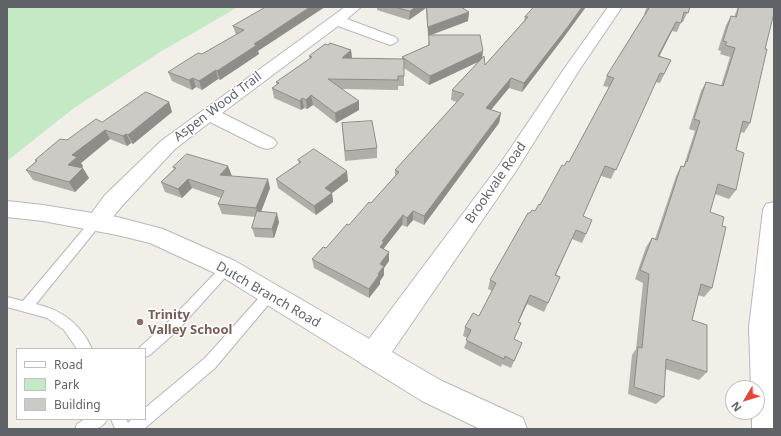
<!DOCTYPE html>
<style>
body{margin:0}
#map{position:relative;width:781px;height:436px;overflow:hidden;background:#f1efe8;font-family:"Noto Sans",sans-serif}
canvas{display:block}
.frame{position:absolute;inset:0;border:8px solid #5f6368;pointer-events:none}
.legend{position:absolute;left:16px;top:348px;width:130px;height:72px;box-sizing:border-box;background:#fff;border:1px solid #bfc1c3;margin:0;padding:5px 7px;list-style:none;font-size:12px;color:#5f6368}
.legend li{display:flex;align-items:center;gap:8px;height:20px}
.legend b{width:20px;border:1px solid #bfc1c3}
.north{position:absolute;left:725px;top:380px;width:40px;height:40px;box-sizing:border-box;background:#fff;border:1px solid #bfc1c3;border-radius:50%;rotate:232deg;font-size:11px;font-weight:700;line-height:16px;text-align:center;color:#5f6368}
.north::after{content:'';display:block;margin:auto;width:14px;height:18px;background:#ea4335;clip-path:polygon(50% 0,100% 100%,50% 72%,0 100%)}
</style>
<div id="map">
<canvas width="781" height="436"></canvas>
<div class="frame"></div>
<ul class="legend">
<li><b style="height:5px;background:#fff"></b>Road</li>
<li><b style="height:11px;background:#c5e8c5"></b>Park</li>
<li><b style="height:11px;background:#cccac5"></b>Building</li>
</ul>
<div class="north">N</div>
</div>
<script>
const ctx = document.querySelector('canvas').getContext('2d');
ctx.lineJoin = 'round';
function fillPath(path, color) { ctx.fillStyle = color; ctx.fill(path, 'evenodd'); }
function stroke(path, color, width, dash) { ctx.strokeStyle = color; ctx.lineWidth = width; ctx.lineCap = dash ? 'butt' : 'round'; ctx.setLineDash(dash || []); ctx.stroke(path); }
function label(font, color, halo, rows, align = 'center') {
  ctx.font = font + ' "Noto Sans",sans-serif'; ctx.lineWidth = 3; ctx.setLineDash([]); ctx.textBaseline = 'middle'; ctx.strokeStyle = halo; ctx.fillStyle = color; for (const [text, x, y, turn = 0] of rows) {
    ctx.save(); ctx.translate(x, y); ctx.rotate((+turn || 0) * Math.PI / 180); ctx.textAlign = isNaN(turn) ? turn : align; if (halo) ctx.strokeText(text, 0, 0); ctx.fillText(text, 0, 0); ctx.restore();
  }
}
fillPath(new Path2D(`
 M 7,7 L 238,7 L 160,52 L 74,108 L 7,161 Z`), '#c5e8c5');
const service = new Path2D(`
 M 96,218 L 100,219 L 102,222 L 100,225 L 36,304 C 62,310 81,324 92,349 L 77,349 L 64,330 L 47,318 L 7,307 L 7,297 L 23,301 L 92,219 Z
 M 227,263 L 231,265 L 233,268 L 231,271 L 178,330 L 150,355 L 145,357 L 145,349 L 139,349 L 140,347 L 168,322 L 223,265 Z
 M 270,289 L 274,290 L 276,294 L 274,298 L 215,368 L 144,429 L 115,429 L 111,419 L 126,419 L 128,423 L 132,419 L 145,419 L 145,408 L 205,358 L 266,290 Z
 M 85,419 L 107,419 C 102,432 87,429 75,429 L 77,424 Z`);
const minor = new Path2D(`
 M 345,7 L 361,7 L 347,19 L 395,37 L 398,40 L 395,43 L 390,45 L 338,26 L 222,113 L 274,139 L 277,143 L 274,147 L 267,149 L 260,147 L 210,122 L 175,149 L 121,207 L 104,228 L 96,230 L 88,228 L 85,222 L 105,195 L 161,141 Z
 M 608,7 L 622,7 L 580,69 L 514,174 L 383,365 L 373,369 L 363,365 L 359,356 L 363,347 L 500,164 L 564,69 Z
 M 774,202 L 774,429 L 752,429 L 752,412 L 757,412 L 757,388 L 751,388 L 749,327 L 763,210 L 766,204 Z`);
const tertiary = new Path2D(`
 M 7,201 L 43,205 L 117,217 L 163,229 L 235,261 L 442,381 L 523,418 L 527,429 L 480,429 L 422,401 L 219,275 L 150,243 L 117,235 L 43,221 L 7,217 Z`);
stroke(service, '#b5b8bc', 2);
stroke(minor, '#b5b8bc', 2);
stroke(tertiary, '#b5b8bc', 2);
fillPath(service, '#fff');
fillPath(minor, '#fff');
fillPath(tertiary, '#fff');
fillPath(new Path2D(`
 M 266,7 L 258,51 L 259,54 L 220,80 L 218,79 L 202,90 L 196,87 L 192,90 L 172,81 L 168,72 L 202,54 L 236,35 L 233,26 Z
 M 377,7 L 461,7 L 469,12 L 468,21 L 431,35 L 482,58 L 485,65 L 524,21 L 525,17 L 534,7 L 564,37 L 522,92 L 509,88 L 491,110 L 501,113 L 499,123 L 424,225 L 413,220 L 407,227 L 402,225 L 384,248 L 384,249 L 389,252 L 389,261 L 384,268 L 384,275 L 380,281 L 380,284 L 369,298 L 314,268 L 312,259 L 326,248 L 371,203 L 395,176 L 395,170 L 457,102 L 451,100 L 452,90 L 478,62 L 429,85 L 404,68 L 404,86 L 398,86 L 398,90 L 342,89 L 359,110 L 336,123 L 313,105 L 307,109 L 304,108 L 301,110 L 274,98 L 272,88 L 277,85 L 276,82 L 310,59 L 309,56 L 328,45 L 351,50 L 352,58 L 402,59 L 402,57 L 428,45 L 429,36 L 428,36 L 426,8 L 409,20 L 377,10 Z
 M 647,7 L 690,7 L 683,22 L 681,22 L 677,32 L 672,31 L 659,57 L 671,60 L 660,83 L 655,82 L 611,179 L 601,176 L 583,216 L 586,234 L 582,243 L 572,239 L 556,275 L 560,277 L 544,312 L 527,304 L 518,322 L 521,323 L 514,339 L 522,343 L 511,368 L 502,364 L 501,367 L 464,348 L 468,338 L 463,336 L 465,327 L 479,316 L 492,291 L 488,289 L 490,280 L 530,213 L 535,211 L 540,205 L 564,166 L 569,162 L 609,87 L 603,86 L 607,76 L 645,14 L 644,14 Z
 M 738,7 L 774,7 L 750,123 L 744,133 L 741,132 L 736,150 L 736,190 L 729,199 L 715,194 L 710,212 L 722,226 L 712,288 L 704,297 L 698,295 L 692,320 L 707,372 L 699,380 L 665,369 L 664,397 L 656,404 L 628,394 L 632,355 L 636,349 L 643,283 L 635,279 L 646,247 L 652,238 L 655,239 L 676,176 L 681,166 L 683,167 L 684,165 L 695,131 L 689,129 L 701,91 L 706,82 L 721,86 L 730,57 L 720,54 L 721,51 L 718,50 L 726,25 L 731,16 L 734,17 Z
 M 169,102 L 172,112 L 133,144 L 131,143 L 127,146 L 110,139 L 81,163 L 83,166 L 81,168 L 89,178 L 75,192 L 33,180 L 26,170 L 36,161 L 35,160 L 67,140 L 102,122 Z
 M 342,123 L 377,148 L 377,158 L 345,161 Z
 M 298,160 L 348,181 L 332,193 L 333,202 L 316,215 L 278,188 L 276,179 L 299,163 Z
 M 173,167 L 232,176 L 270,188 L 261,212 L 279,222 L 274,238 L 255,237 L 252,228 L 256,217 L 222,214 L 218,204 L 221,198 L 192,188 L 182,198 L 165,192 L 161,182 L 174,169 Z`), '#afaea9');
fillPath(new Path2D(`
 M 310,7 L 325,7 L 258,51 L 259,54 L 220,80 L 217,71 L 254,44 Z
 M 416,7 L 427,7 L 426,8 L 409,20 L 410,11 Z
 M 582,7 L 586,7 L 564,37 L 522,92 L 524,83 Z
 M 469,12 L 468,21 L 428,36 L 428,27 Z
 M 676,22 L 672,31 L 654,66 L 658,56 Z
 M 351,50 L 352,60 L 342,58 Z
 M 483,51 L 482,60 L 429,85 L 430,76 Z
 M 216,70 L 218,79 L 202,90 L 199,81 Z
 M 193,78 L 196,87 L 192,90 L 189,80 Z
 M 511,78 L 509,88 L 484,118 L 486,108 Z
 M 311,95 L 313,105 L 307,109 L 306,100 Z
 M 302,98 L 304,108 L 301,110 L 300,101 Z
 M 359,101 L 359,110 L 336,123 L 335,113 Z
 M 169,102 L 172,112 L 133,144 L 128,135 Z
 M 501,113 L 499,123 L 424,225 L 424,216 Z
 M 105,130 L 110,139 L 81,163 L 83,166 L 75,174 L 68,165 L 72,155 Z
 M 126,134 L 131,143 L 127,146 L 123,136 Z
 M 228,166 L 232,176 L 220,175 Z
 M 83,168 L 89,178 L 75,192 L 69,182 Z
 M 347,171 L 348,181 L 332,193 L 333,202 L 316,215 L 314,206 L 325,188 Z
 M 188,179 L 192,188 L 182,198 L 178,189 Z
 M 268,179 L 270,188 L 259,217 L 256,208 Z
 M 413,211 L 413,220 L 407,227 L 407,218 Z
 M 277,213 L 279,222 L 274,238 L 272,229 Z
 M 403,215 L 402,225 L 384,248 L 384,251 L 380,247 L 382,241 Z
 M 389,252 L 389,261 L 384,268 L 384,275 L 380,281 L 380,284 L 369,298 L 369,289 L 378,274 L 380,264 Z
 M 530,295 L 527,304 L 515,330 L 518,322 Z`), '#8f8d8a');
const building = new Path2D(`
 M 266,7 L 310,7 L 254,44 L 257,45 L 217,71 L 216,70 L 199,81 L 193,78 L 189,80 L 168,72 L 198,53 L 202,54 L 244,30 L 233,26 Z
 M 395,7 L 416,7 L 410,11 Z
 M 427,7 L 461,7 L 469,12 L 428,27 Z
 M 534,7 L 582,7 L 567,28 L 524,83 L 511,78 L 486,108 L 501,113 L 424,216 L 413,211 L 407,218 L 403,215 L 382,241 L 384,242 L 380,247 L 389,252 L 380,264 L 384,266 L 378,274 L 379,275 L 369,289 L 312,259 L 323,247 L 326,248 L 347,224 L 349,225 L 369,202 L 371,203 L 399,172 L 395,170 L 464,94 L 452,90 L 484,56 L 485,65 L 528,17 L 525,17 Z
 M 650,7 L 690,7 L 688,13 L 684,12 L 681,23 L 676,22 L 658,56 L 671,60 L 664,74 L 660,73 L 616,170 L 605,166 L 583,216 L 592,220 L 586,234 L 576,230 L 555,275 L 560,277 L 548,303 L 530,295 L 518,322 L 521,323 L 514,339 L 522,343 L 514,361 L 505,356 L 504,359 L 466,340 L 471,330 L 465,327 L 473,313 L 479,316 L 496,283 L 490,280 L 528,213 L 530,213 L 532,210 L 535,211 L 539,204 L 540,205 L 562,165 L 564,166 L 567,161 L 569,162 L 614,78 L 607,76 Z
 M 739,7 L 774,7 L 774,13 L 765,49 L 767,49 L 750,123 L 743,121 L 736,150 L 744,153 L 736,190 L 718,184 L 710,212 L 724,217 L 722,226 L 726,227 L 712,288 L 701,284 L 692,320 L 707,325 L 707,372 L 666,359 L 664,397 L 634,387 L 638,347 L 642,348 L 649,274 L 640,270 L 652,238 L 657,240 L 681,166 L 684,167 L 686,161 L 687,162 L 700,121 L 694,119 L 706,82 L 723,86 L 735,48 L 725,45 L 727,42 L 723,41 L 731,16 L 736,17 Z
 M 429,35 L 480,35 L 483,51 L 430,76 L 402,57 L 429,45 Z
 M 330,43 L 351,50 L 342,58 L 404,59 L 404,76 L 398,76 L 398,80 L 328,79 L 359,101 L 335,113 L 311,95 L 306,100 L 302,98 L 300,101 L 272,88 L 279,83 L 276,82 L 312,57 L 309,56 L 325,44 L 328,45 Z
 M 146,92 L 169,102 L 128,135 L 126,134 L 123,136 L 105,130 L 72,155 L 77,157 L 68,165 L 83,168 L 69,182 L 26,170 L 37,161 L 35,160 L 60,139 L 67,140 L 96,119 L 102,122 Z
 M 372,121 L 377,148 L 345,151 L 342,123 Z
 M 314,149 L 347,171 L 325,188 L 332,193 L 314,206 L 276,179 L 301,162 L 298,160 Z
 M 187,154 L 228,166 L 220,175 L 268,179 L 256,208 L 218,204 L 224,191 L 188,179 L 178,189 L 161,182 L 176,168 L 173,167 Z
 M 257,211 L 277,213 L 272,229 L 252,228 Z`);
fillPath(building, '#cccac5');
stroke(building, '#8f8d8a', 1);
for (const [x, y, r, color] of [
 [140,322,4,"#8d6e63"]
]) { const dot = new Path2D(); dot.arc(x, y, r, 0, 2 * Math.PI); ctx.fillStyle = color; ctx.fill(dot); stroke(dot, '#fff', 1.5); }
label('13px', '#5f6368', '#fff', [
 ["Aspen Wood Trail",218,107,-37],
 ["Brookvale Road",496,183,-55],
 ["Dutch Branch Road",268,295,30]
]);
label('bold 13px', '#785e54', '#fff', [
 ["Trinity",148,315],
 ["Valley School",148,330]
], 'left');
</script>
